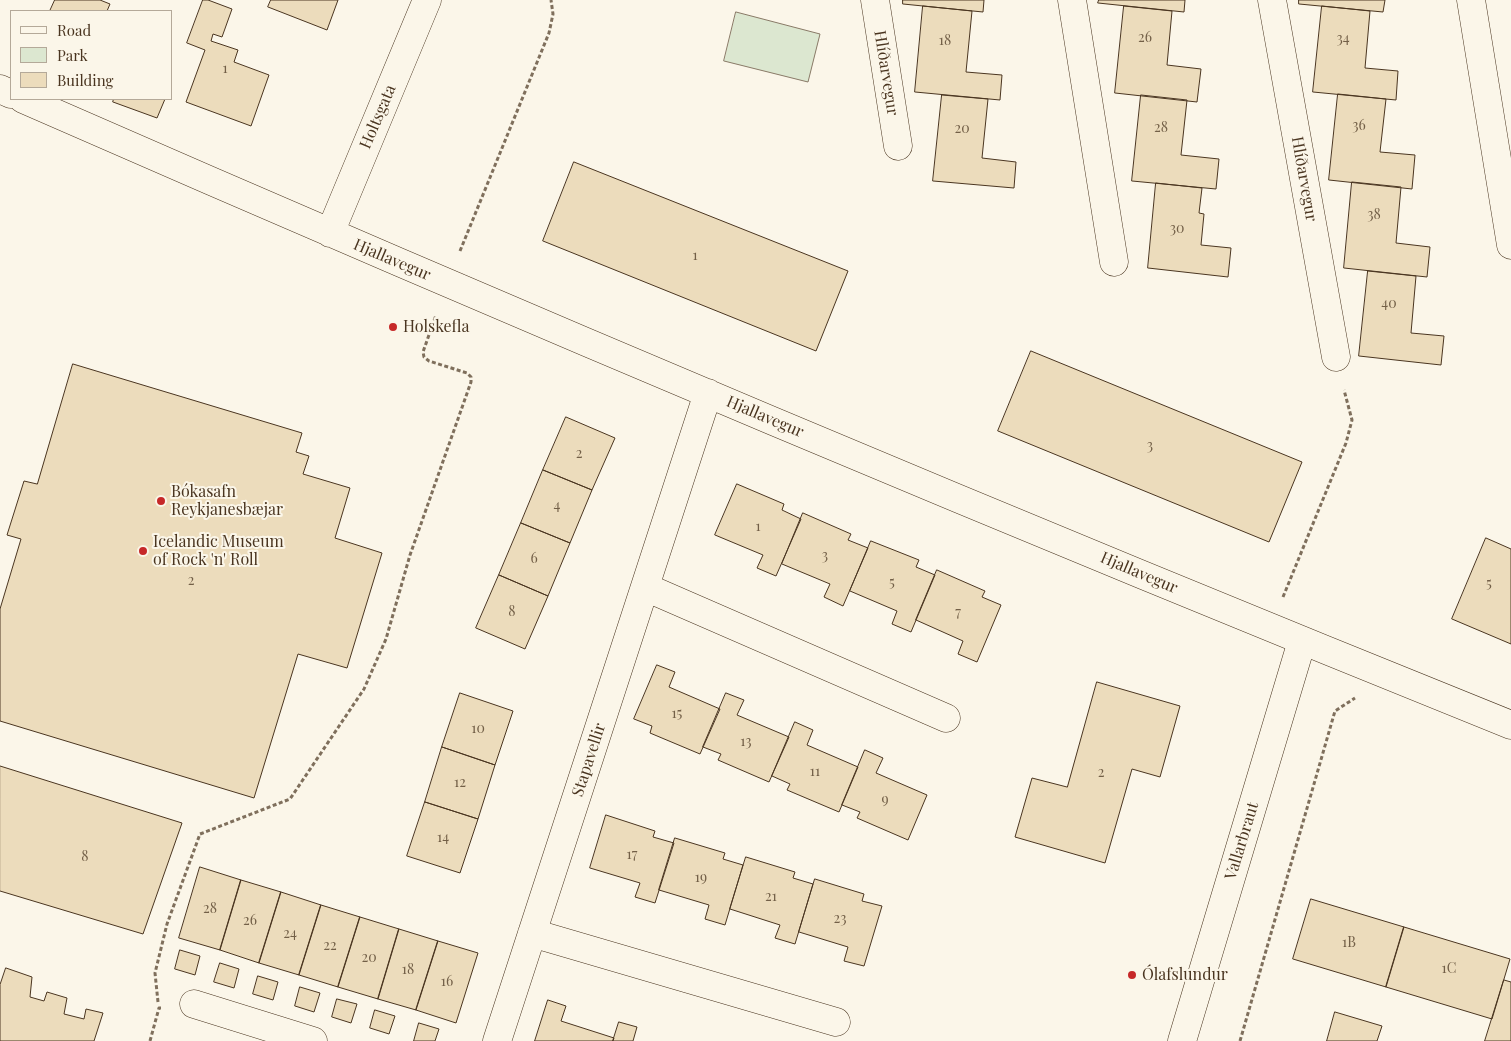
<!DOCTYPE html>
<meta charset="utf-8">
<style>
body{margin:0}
#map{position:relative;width:1511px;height:1041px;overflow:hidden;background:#fbf6e9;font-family:"Playfair Display",serif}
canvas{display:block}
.legend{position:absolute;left:10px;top:10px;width:162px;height:90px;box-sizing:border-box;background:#fbf6e9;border:1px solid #b4a999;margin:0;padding:6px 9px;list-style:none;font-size:15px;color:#4a3520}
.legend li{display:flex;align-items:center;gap:10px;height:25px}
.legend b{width:25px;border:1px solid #b4a999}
</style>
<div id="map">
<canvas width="1511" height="1041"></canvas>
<ul class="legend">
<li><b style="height:6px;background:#fbf6e9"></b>Road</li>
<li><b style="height:14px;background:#dce7d0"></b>Park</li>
<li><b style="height:14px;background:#ecdcbc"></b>Building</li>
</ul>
</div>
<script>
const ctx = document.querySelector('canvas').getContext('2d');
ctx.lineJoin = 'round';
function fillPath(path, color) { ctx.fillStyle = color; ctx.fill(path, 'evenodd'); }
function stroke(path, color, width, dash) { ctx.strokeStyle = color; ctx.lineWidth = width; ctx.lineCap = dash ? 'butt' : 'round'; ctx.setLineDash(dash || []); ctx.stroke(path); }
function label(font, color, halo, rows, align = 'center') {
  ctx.font = font + ' "Playfair Display",serif'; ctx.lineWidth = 4; ctx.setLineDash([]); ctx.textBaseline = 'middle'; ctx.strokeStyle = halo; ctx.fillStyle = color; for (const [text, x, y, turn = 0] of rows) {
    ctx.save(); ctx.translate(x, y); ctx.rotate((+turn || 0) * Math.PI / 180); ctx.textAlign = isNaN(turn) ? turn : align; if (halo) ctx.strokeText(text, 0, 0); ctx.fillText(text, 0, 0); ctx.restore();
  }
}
const green = new Path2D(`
 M 736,12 L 820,34 L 808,82 L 724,61 Z`);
fillPath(green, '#dce7d0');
stroke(green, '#887966', 1);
const building = new Path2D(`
 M 55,0 L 100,0 L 110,4 L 107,11 L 50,11 Z
 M 203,0 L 208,0 L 232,9 L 222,37 L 213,34 L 211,41 L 238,50 L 234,62 L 269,75 L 251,126 L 186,102 L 205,50 L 187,43 Z
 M 271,0 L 338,0 L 327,30 L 268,7 Z
 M 903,0 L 984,0 L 983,12 L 903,4 Z
 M 1099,0 L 1185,0 L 1184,12 L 1098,3 Z
 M 1299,0 L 1385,0 L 1383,12 L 1299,4 Z
 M 923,6 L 972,11 L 966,72 L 1002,75 L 1000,100 L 915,92 Z
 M 1124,6 L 1172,11 L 1167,65 L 1201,69 L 1197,102 L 1115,93 Z
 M 1322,6 L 1370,11 L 1365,68 L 1398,71 L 1396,100 L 1313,92 Z
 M 1338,94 L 1386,99 L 1380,152 L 1415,155 L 1412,189 L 1329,180 Z
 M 942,95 L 988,99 L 982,158 L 1016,162 L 1014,188 L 933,181 Z
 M 1141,95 L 1187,100 L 1181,155 L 1219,159 L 1216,189 L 1132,181 Z
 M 114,99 L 165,99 L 157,118 L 113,102 Z
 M 574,162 L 848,271 L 816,351 L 543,241 Z
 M 1352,182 L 1401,187 L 1396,243 L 1430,247 L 1427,277 L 1344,268 Z
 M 1156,183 L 1202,188 L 1199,213 L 1204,214 L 1201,245 L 1231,248 L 1228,277 L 1148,268 Z
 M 1368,271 L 1416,276 L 1411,333 L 1444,336 L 1441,365 L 1359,356 Z
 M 1031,351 L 1302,462 L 1269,542 L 998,431 Z
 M 73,364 L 302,433 L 296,452 L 309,456 L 303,474 L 350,488 L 335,538 L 382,553 L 347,668 L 298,654 L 254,798 L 0,721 L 0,609 L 21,539 L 7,535 L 24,481 L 37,484 Z
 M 566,417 L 615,438 L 592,490 L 543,470 Z
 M 543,470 L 592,490 L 570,543 L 521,523 Z
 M 737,484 L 784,504 L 782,510 L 801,519 L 776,576 L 757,568 L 763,555 L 715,535 Z
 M 803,513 L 851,534 L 848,540 L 868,548 L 843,606 L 824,597 L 830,584 L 782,564 Z
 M 521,523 L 570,543 L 548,596 L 499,575 Z
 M 1486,538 L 1511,549 L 1511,644 L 1452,619 Z
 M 871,541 L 919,560 L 916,567 L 935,575 L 911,632 L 892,624 L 897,611 L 850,591 Z
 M 937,570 L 985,591 L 982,597 L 1001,605 L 977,662 L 958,654 L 963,641 L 916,620 Z
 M 499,575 L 548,596 L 525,649 L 476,628 Z
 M 657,665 L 675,672 L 669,687 L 720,709 L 700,754 L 650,733 L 652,726 L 634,719 Z
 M 1097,682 L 1180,706 L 1160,777 L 1132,769 L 1105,863 L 1015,837 L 1032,778 L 1067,787 Z
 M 460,693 L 513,711 L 495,765 L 442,747 Z
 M 726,693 L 744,700 L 737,715 L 789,737 L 769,782 L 718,760 L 721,754 L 703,747 Z
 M 795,722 L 813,730 L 807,745 L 858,767 L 839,812 L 787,790 L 790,784 L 772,776 Z
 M 442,747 L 495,765 L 478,819 L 425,802 Z
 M 865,750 L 883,758 L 876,773 L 927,795 L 908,840 L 857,818 L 860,812 L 842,805 Z
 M 0,766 L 182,823 L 143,934 L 0,891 Z
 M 425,802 L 478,819 L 460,873 L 407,856 Z
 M 606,815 L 655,831 L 653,837 L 674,843 L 655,903 L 635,897 L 640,883 L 590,868 Z
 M 675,838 L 725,853 L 723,859 L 743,865 L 725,925 L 705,919 L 709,905 L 659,890 Z
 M 746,857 L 795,872 L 793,878 L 813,884 L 795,944 L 775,938 L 780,925 L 730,909 Z
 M 200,867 L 241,880 L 220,950 L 179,938 Z
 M 815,879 L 864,894 L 862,901 L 882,906 L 864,966 L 844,961 L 848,947 L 799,932 Z
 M 241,880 L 281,892 L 259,963 L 220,950 Z
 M 281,892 L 321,905 L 299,975 L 259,963 Z
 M 1311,899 L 1404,927 L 1386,987 L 1293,959 Z
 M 321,905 L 360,917 L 338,987 L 299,975 Z
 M 360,917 L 399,929 L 378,999 L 338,987 Z
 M 1404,927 L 1510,959 L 1492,1019 L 1386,987 Z
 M 399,929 L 438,941 L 416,1010 L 378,999 Z
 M 438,941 L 478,953 L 456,1023 L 416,1010 Z
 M 180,950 L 200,956 L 195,975 L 175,969 Z
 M 220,963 L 239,969 L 234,988 L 214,982 Z
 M 6,968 L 32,977 L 30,997 L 44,1001 L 47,992 L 67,998 L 64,1014 L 84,1019 L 86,1009 L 103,1013 L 94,1041 L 0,1041 L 0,985 Z
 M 258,976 L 278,982 L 273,1000 L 253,994 Z
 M 1504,980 L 1511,982 L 1511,1041 L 1485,1041 Z
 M 300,987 L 320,993 L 314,1012 L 295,1006 Z
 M 337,999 L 357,1004 L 351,1023 L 332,1017 Z
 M 548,1000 L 566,1006 L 561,1021 L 614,1038 L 613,1041 L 535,1041 Z
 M 375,1010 L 395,1016 L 389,1034 L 370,1028 Z
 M 1335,1012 L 1382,1026 L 1377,1041 L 1327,1041 Z
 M 619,1022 L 637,1027 L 633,1041 L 613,1041 Z
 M 419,1023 L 439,1029 L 435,1041 L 414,1041 Z`);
fillPath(building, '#ecdcbc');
stroke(building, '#4a3520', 1);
const street = new Path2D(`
 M 875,0 L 898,146
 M 1072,0 L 1114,262
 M 1272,0 L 1336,357
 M 1471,0 L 1511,245
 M 0,89 L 11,94
 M 23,99 C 516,315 1012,524 1511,725
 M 330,233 L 427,0
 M 645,587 L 946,718
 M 532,933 L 836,1022
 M 194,1004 L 313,1041
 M 497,1041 L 708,393
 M 1182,1041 L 1302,641`);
stroke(street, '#4a3520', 29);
stroke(new Path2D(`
 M 460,251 L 549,33 L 553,14 L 551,0
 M 1283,597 L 1346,443 L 1352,420 L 1344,390
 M 158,1002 L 155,973 L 167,924 L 200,834 L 290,799 L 364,689 L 386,639 L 410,555 L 471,382 L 471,377 L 467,373 L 429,361 L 424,357 L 423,352 L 436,315
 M 150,1041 L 159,1008 L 161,1008
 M 1240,1041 L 1335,711 L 1355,698`), '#7f6f5c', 3, [4, 2.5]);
stroke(street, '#fbf6e9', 28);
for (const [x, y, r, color] of [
 [393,327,5,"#c62828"],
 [161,501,5,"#c62828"],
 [143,551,5,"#c62828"],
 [1132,975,5,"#c62828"]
]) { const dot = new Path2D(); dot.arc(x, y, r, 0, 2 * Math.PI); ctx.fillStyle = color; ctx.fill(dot); stroke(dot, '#fbf6e9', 2); }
label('14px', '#725f47', null, [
 ["26",1145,38],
 ["34",1343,39],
 ["18",945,41],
 ["1",225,69],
 ["36",1359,126],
 ["28",1161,128],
 ["20",962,129],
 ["38",1374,215],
 ["30",1177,229],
 ["1",695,256],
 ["40",1389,304],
 ["3",1150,446],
 ["2",579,454],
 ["4",557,506],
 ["1",758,527],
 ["3",825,556],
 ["6",534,559],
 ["2",191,581],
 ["5",892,583],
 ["5",1489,584],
 ["8",512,612],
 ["7",958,613],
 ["15",677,714],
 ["10",478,729],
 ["13",746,742],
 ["11",815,772],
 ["2",1101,773],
 ["12",460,783],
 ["9",885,800],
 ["14",443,838],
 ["17",632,855],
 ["8",85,857],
 ["19",701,878],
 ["21",771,897],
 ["28",210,909],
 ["23",840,919],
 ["26",250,921],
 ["24",290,934],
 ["1B",1349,943],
 ["22",330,946],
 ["20",369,958],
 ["1C",1449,969],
 ["18",408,970],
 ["16",447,982]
]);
label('16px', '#4a3520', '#fbf6e9', [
 ["Hlíðarvegur",886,73,81],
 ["Holtsgata",378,117,-67],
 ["Hlíðarvegur",1304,179,80],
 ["Hjallavegur",392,260,23],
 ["Hjallavegur",765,417,23],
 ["Hjallavegur",1139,573,23],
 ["Stapavellir",589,760,-72],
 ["Vallarbraut",1242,841,-73]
]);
label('16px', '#4a3520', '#fbf6e9', [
 ["Holskefla",403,327],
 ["Bókasafn",171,492],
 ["Reykjanesbæjar",171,510],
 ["Icelandic Museum",153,542],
 ["of Rock 'n' Roll",153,560],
 ["Ólafslundur",1142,975]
], 'left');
</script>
